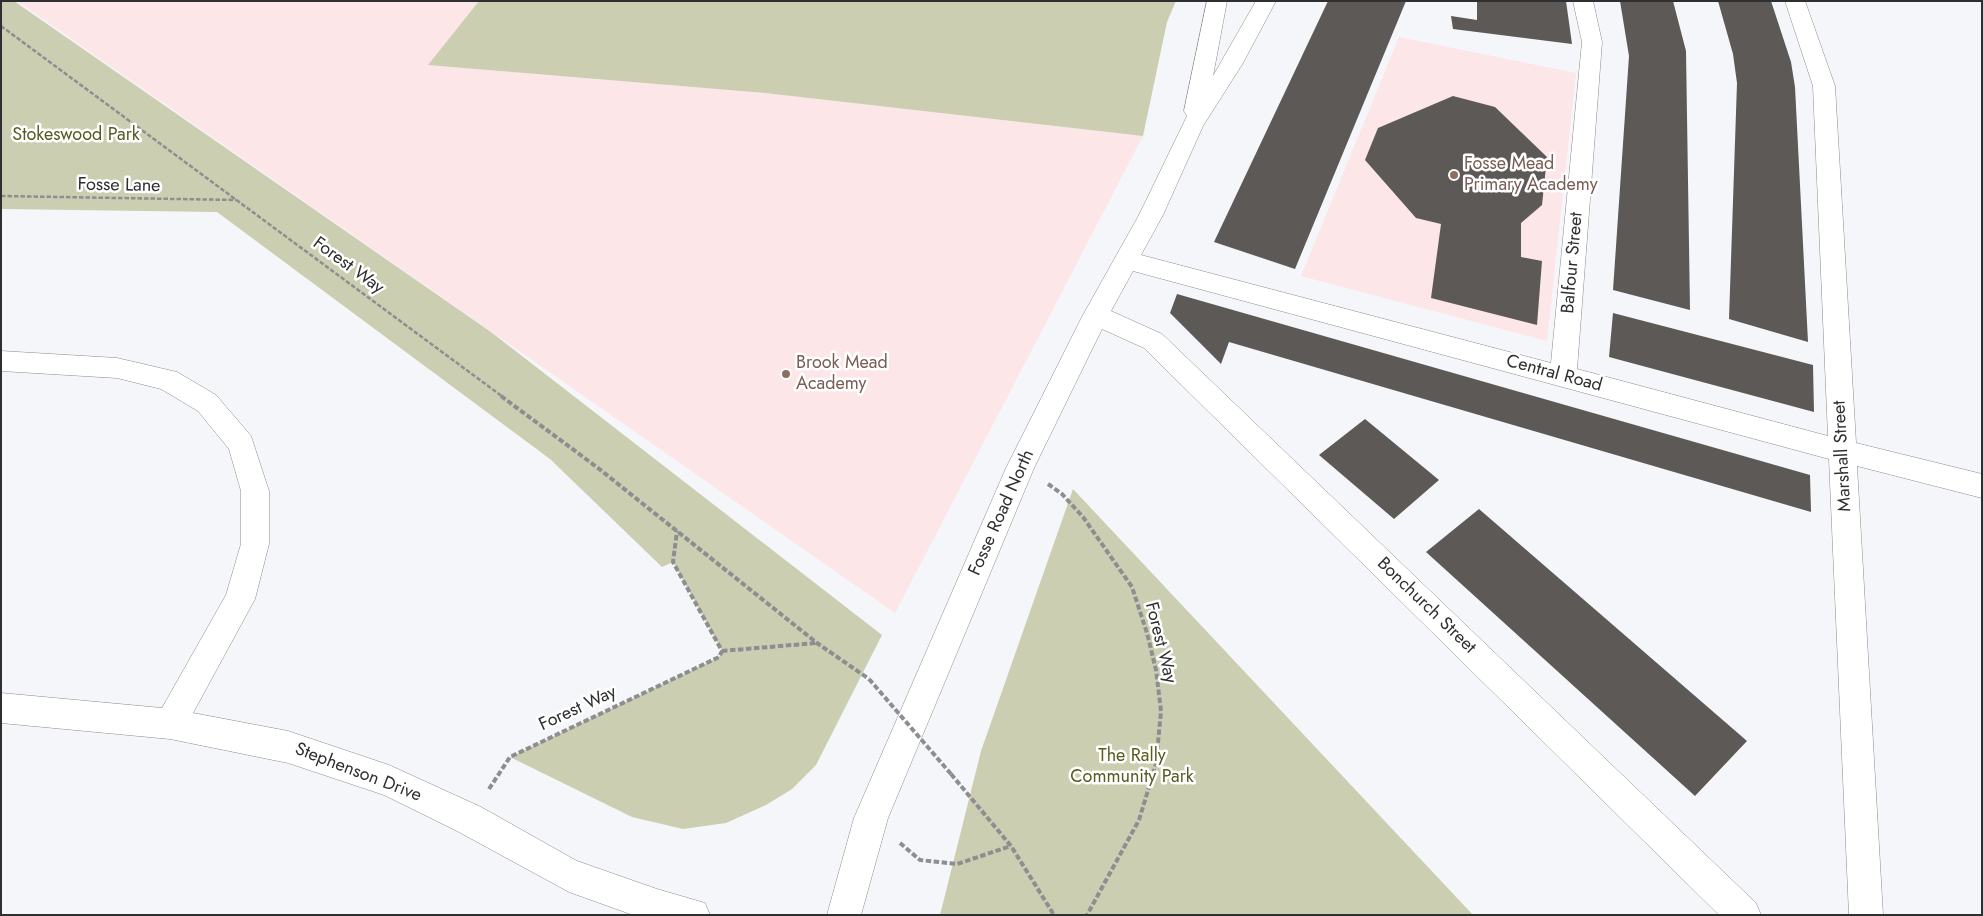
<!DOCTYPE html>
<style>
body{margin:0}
#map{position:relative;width:1983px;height:916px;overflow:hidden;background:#f5f6fa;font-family:Jost,sans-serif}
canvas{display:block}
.frame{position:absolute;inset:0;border:2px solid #2e2f30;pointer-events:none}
</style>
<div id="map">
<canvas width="1983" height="916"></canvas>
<div class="frame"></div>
</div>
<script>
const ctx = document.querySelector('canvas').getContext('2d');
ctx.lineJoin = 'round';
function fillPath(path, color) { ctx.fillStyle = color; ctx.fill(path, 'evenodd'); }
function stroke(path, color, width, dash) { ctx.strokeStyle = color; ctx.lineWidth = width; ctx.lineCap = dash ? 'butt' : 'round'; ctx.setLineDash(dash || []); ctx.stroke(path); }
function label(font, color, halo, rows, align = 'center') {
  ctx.font = font + ' Jost,sans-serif'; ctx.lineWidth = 5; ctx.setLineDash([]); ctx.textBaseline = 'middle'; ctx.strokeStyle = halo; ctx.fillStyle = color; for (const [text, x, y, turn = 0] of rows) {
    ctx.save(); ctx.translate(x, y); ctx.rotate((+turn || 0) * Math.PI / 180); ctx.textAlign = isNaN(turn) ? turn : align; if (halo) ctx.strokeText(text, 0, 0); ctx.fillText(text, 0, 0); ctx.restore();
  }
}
fillPath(new Path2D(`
 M 17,1 L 479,1 L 429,65 L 765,93 L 1143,136 L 895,613 Z
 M 1399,37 L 1576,73 L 1547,341 L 1301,276 Z`), '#fce6e8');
fillPath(new Path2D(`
 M 1,1 L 14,1 L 491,332 L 882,635 L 816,765 L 792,789 L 766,805 L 726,823 L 683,829 L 632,817 L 510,757 L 719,657 L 722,651 L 673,562 L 662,567 L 550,459 L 217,212 L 1,209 Z
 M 479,1 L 1176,1 L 1167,22 L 1143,136 L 765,93 L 428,65 Z
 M 1073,489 L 1473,915 L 940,915 L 981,751 Z`), '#ccceb1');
fillPath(new Path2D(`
 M 1328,1 L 1406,1 L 1295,269 L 1214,242 Z
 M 1477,1 L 1566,1 L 1572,44 L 1453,29 L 1451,16 L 1477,20 Z
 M 1620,1 L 1673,1 L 1686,51 L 1690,310 L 1613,290 L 1629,56 Z
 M 1718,1 L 1771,1 L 1791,62 L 1795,87 L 1808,342 L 1729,319 L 1737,83 L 1733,54 Z
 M 1453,96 L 1495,107 L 1547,157 L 1542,205 L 1521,223 L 1521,257 L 1542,261 L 1537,325 L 1431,298 L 1441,224 L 1416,218 L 1365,160 L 1378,128 Z
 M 1177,294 L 1810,475 L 1811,512 L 1229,342 L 1221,364 L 1170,313 Z
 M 1613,313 L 1813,365 L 1814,412 L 1609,357 Z
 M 1365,419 L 1439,480 L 1394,519 L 1319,455 Z
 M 1479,509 L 1747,741 L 1695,796 L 1426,552 Z`), '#5c5957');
const minor = new Path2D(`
 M 1207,1 L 1227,1 L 1213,76 L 1256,1 L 1276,1 L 1243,63 L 1203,126 L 1163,215 L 1141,255 L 1551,363 L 1582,42 L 1573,1 L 1593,1 L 1602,42 L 1577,369 L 1828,436 L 1813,86 L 1785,1 L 1805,1 L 1835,86 L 1856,443 L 1982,474 L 1982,498 L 1857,466 L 1883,915 L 1849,915 L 1829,459 L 1133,271 L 1111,311 L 1162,334 L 1756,903 L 1761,915 L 1719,915 L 1144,348 L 1102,329 L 1034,468 L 888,818 L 861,915 L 827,915 L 854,818 L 1006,468 L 1083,315 L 1139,215 L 1187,116 L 1184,111 Z
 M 1,351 L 117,358 L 177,372 L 216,395 L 251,436 L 269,491 L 269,544 L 255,599 L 193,713 L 288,731 L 389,765 L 481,807 L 577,861 L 657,889 L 705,903 L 710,915 L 633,915 L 569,892 L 457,831 L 384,795 L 288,763 L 170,739 L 1,723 L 1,693 L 162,708 L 226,595 L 241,544 L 241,491 L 229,449 L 198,411 L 161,389 L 117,378 L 1,371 Z`);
stroke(minor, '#898a8e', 1);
stroke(new Path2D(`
 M 1,26 L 503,397
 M 1,196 L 236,200`), '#8d8e90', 2.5, [4.5, 2]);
stroke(new Path2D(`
 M 501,396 L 598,468 L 817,643 L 869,679
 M 1048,484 L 1062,494 L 1083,517 L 1132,587 L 1147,633 L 1156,670 L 1161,711 L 1156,764 L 1139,820 L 1087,915
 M 722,651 L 816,643
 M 951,774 L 1011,846 L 1054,915
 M 489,789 L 510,757 L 719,657 L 722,651 L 673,562 L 677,531
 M 900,843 L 920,860 L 957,864 L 1011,846`), '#8d8e90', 4, [5.5, 2.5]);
fillPath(minor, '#fff');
stroke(new Path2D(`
 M 869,679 L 951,774`), '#8d8e90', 4, [5.5, 2.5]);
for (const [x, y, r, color] of [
 [1454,175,5,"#8d6e63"],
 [786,374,5,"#8d6e63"]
]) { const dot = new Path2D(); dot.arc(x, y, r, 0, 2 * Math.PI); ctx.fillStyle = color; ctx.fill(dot); stroke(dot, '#fff', 2); }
label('18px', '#595a1f', '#fff', [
 ["Stokeswood Park",76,136],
 ["The Rally",1132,757],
 ["Community Park",1132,778]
]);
label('18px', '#785e54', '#fff', [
 ["Fosse Mead",1464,165],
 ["Primary Academy",1464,186],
 ["Brook Mead",796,364],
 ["Academy",796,385]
], 'left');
label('18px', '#2e2f30', '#fff', [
 ["Fosse Lane",119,186,1],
 ["Balfour Street",1573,263,-85],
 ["Forest Way",348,266,36],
 ["Central Road",1554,374,15],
 ["Marshall Street",1843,456,-93],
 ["Fosse Road North",1002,513,-66],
 ["Bonchurch Street",1426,606,44],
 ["Forest Way",1160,643,76],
 ["Forest Way",578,709,-25],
 ["Stephenson Drive",358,773,21]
]);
</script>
